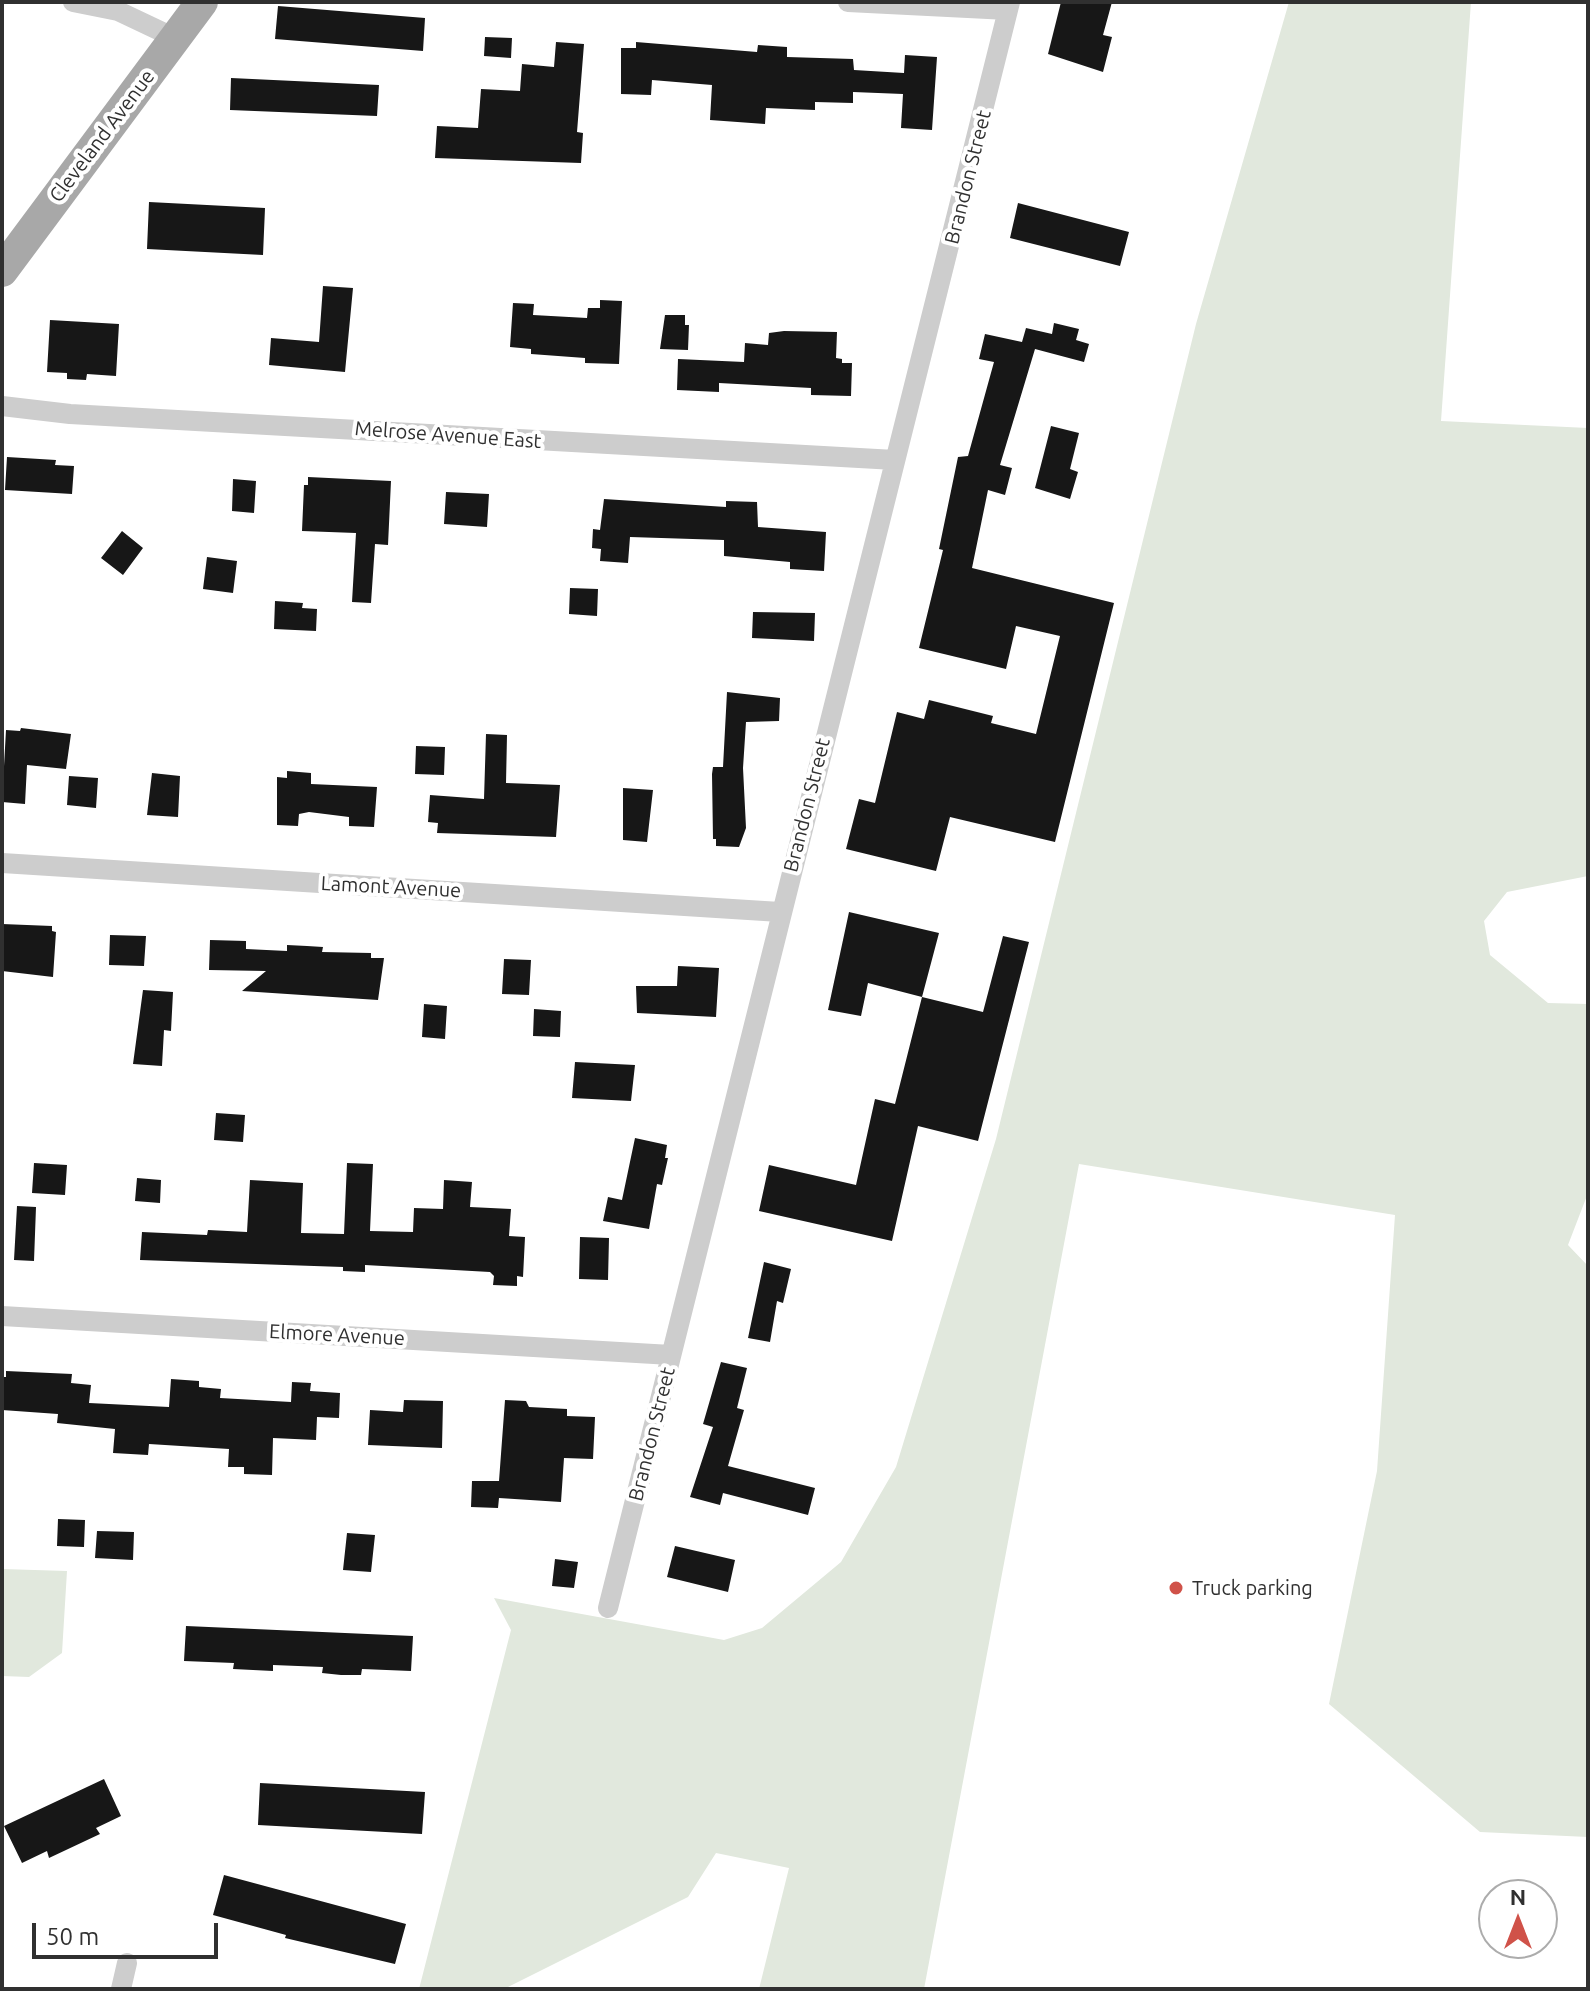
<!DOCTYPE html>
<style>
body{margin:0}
#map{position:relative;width:1590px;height:1991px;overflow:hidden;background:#fff;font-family:Ubuntu,sans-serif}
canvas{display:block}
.frame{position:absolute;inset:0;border:4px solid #303030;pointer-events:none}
.north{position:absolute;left:1478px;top:1879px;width:80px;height:80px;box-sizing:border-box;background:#fff;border:2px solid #acacac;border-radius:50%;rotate:0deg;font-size:22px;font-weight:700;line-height:32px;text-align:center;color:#303030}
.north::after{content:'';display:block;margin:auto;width:28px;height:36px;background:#d05249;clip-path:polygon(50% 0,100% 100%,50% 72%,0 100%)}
.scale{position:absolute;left:32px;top:1923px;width:186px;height:36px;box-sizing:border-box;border:4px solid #303030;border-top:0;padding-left:10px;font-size:24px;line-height:28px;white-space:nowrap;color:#303030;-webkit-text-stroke:6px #fff;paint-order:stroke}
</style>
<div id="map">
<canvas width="1590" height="1991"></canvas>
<div class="frame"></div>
<div class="north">N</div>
<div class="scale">50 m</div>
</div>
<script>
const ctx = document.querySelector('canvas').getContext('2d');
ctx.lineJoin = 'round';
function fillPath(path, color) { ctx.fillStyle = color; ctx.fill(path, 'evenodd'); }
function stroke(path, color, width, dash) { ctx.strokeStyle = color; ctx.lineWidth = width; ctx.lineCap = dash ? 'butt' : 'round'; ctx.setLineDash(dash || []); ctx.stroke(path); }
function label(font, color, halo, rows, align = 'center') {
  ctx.font = font + ' Ubuntu,sans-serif'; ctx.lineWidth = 8; ctx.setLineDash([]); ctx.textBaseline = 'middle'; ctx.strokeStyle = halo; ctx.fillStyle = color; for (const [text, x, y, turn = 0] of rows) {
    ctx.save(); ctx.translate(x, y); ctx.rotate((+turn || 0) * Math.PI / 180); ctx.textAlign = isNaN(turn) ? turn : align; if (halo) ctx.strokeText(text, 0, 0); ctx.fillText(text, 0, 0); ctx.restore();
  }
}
fillPath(new Path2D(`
 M 1289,2 L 1471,2 L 1441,421 L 1588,428 L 1588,876 L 1507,892 L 1484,921 L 1490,955 L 1548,1003 L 1588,1004 L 1588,1193 L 1568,1245 L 1588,1266 L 1588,1837 L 1480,1832 L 1329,1704 L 1377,1471 L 1395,1215 L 1079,1164 L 924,1989 L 759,1989 L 789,1868 L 716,1853 L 688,1897 L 504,1989 L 419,1989 L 511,1630 L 494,1598 L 724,1640 L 762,1628 L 841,1562 L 896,1467 L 996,1139 L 1196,324 Z
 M 2,1569 L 67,1571 L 62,1653 L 29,1677 L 2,1676 Z`), '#e1e8dd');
fillPath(new Path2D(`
 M 1061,2 L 1112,2 L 1103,35 L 1112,37 L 1103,72 L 1048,54 Z
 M 278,6 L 425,18 L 423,51 L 275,39 Z
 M 485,37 L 512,38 L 511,58 L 484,56 Z
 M 556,42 L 584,44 L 577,132 L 583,133 L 581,163 L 435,158 L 437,126 L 478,128 L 481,89 L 520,91 L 522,64 L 554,67 Z
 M 636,42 L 757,52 L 758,45 L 787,47 L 787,57 L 853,59 L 854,70 L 904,73 L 905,55 L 937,57 L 932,130 L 901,128 L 903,94 L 853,92 L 853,103 L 815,102 L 815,110 L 766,108 L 765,124 L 710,120 L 712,85 L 652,80 L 651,95 L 621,94 L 621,48 L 636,48 Z
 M 231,78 L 379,85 L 377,116 L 230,110 Z
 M 149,202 L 265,208 L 263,255 L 147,249 Z
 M 1018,203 L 1129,232 L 1120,266 L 1010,238 Z
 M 323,286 L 353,288 L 345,372 L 269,365 L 271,338 L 319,342 Z
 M 600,300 L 622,301 L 619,364 L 585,363 L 585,358 L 531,354 L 531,349 L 510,347 L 513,303 L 534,304 L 533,315 L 587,318 L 588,308 L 600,308 Z
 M 665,315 L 685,315 L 685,325 L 689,325 L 688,350 L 660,349 Z
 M 50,320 L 119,324 L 116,376 L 87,374 L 86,380 L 67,379 L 67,373 L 47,372 Z
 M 1054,323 L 1079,329 L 1076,340 L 1089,344 L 1084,362 L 1035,349 L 1000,465 L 1012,468 L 1005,495 L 988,490 L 972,568 L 1114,603 L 1055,842 L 950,817 L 936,871 L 846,849 L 859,799 L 875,803 L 897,712 L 924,719 L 929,700 L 993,716 L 991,723 L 1036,734 L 1060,636 L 1016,626 L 1006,669 L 919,648 L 943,550 L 939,549 L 958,457 L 968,456 L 994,362 L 979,359 L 985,334 L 1022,342 L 1026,328 L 1052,334 Z
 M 784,331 L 837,332 L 836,358 L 842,359 L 842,363 L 852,363 L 851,396 L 811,395 L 811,388 L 719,383 L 719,392 L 677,390 L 678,359 L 744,362 L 745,343 L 768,345 L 769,333 Z
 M 1051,426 L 1079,433 L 1070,469 L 1078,472 L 1070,499 L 1035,488 Z
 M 7,457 L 56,460 L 55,465 L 74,466 L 72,494 L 5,490 Z
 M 308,477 L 391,481 L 388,545 L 375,544 L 371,603 L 352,602 L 356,533 L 302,531 L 304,485 L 308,485 Z
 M 233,479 L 256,481 L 254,513 L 232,511 Z
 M 446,492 L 489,494 L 487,527 L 444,524 Z
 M 604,499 L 726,507 L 726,501 L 757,502 L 758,527 L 826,532 L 824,571 L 790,569 L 790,562 L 724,556 L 724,540 L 630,537 L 628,563 L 600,561 L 601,549 L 592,548 L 593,529 L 600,530 Z
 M 122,531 L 143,548 L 123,575 L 101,558 Z
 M 207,557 L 237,561 L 233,593 L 203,589 Z
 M 570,588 L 598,589 L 597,616 L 569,614 Z
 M 275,601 L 303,603 L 302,608 L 317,609 L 316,631 L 274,629 Z
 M 753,612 L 815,613 L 814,641 L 752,638 Z
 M 727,692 L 780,698 L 779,721 L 746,722 L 743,768 L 746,828 L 739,847 L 716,846 L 716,839 L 713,839 L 712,774 L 713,767 L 723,767 Z
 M 21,728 L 71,734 L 66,769 L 27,765 L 25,804 L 2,802 L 6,730 L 20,731 Z
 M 486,734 L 507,735 L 506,783 L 560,785 L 556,837 L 437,833 L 438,823 L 428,822 L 430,795 L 484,799 Z
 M 416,746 L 445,747 L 444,775 L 415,774 Z
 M 287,771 L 311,773 L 311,784 L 377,787 L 374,827 L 349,826 L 349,817 L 309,812 L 299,814 L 298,826 L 277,825 L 277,777 L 287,778 Z
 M 152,773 L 180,776 L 178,817 L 147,815 Z
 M 69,776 L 98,778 L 96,808 L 67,805 Z
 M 623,788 L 653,790 L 647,842 L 623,840 Z
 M 849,912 L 939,933 L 922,997 L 868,983 L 861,1016 L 828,1010 Z
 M 2,924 L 52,926 L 52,931 L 56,932 L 53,977 L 2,971 Z
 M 110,935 L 146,936 L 144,966 L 109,965 Z
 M 1003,936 L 1029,942 L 978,1141 L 918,1126 L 892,1241 L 759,1211 L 769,1165 L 856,1185 L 875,1099 L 895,1104 L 922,997 L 983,1012 Z
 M 210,940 L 246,941 L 246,949 L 287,951 L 287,945 L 307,946 L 323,947 L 322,952 L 371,953 L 371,958 L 384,958 L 378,1000 L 242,991 L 266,971 L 209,970 Z
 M 504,959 L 531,960 L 529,995 L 502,994 Z
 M 678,966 L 719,968 L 716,1017 L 637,1013 L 636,986 L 677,986 Z
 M 143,990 L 173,992 L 171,1031 L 164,1030 L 162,1066 L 133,1064 Z
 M 424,1004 L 447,1006 L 445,1039 L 422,1037 Z
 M 534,1009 L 561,1011 L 560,1037 L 533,1036 Z
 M 575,1062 L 635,1065 L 631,1101 L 572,1098 Z
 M 216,1113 L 245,1115 L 243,1142 L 214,1140 Z
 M 635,1138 L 667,1145 L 665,1158 L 668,1158 L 662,1185 L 657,1184 L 649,1229 L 603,1221 L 608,1197 L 622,1200 Z
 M 34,1163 L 67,1165 L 65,1195 L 32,1193 Z
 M 347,1163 L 373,1164 L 370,1231 L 413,1232 L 414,1208 L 443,1209 L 444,1180 L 472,1182 L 470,1207 L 511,1209 L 509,1236 L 525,1237 L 523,1277 L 517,1276 L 517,1286 L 493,1285 L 494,1276 L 490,1272 L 365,1265 L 365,1272 L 343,1271 L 343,1267 L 140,1260 L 142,1232 L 207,1235 L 208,1230 L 247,1232 L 250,1180 L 303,1183 L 301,1233 L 344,1234 Z
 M 137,1178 L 161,1180 L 160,1203 L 135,1201 Z
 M 17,1206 L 36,1207 L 34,1261 L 14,1260 Z
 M 580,1237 L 609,1238 L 608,1280 L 579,1279 Z
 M 764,1262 L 791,1269 L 783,1303 L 777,1301 L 770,1342 L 748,1338 Z
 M 721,1362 L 747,1368 L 737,1408 L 744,1410 L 728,1466 L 815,1488 L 808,1515 L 723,1493 L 720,1505 L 690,1497 L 713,1427 L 703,1424 Z
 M 6,1371 L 72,1374 L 71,1383 L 91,1385 L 89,1403 L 169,1407 L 171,1379 L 199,1381 L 199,1387 L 221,1389 L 220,1398 L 291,1402 L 292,1382 L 311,1383 L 310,1391 L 340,1393 L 339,1418 L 317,1417 L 316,1440 L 273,1438 L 272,1475 L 244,1474 L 244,1467 L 228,1467 L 229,1449 L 149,1444 L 148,1455 L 113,1453 L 115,1429 L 57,1423 L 58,1414 L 2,1410 L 2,1377 L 6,1377 Z
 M 404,1400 L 443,1401 L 442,1448 L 368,1445 L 370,1410 L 403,1412 Z
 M 505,1400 L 526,1401 L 529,1407 L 567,1409 L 567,1416 L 595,1417 L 593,1459 L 564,1458 L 561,1502 L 499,1498 L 498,1508 L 471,1507 L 472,1481 L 499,1481 Z
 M 58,1519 L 85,1520 L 84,1547 L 57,1546 Z
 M 97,1531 L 134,1532 L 133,1560 L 95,1558 Z
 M 347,1533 L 375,1535 L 371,1572 L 343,1570 Z
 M 675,1546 L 735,1560 L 728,1592 L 667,1577 Z
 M 555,1559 L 578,1562 L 574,1588 L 552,1586 Z
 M 186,1626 L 413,1636 L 411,1671 L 362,1669 L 361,1675 L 341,1675 L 322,1673 L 323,1667 L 273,1665 L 273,1671 L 233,1669 L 234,1663 L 184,1661 Z
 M 104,1779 L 121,1816 L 96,1828 L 100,1834 L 49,1858 L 47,1851 L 22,1863 L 4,1826 Z
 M 260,1783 L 425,1792 L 422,1834 L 258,1825 Z
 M 224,1875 L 406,1924 L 395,1964 L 285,1938 L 286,1935 L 213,1915 Z`), '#171717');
stroke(new Path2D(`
 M 73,2 L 118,11 L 175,38
 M 848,2 L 1008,10
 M 2,406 L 70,414 L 895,460
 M 2,863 L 780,912
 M 2,1316 L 671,1355
 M 608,1608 L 1010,2
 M 121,1989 L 127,1963`), '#cdcdcd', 20);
stroke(new Path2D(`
 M 2,271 L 202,2`), '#a8a8a8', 32);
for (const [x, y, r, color] of [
 [1176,1588,8,"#d05249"]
]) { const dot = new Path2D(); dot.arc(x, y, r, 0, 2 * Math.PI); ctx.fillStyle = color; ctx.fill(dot); stroke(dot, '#fff', 3); }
label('20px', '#303030', '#fff', [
 ["Cleveland Avenue",102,136,-53],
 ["Brandon Street",968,177,-76],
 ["Melrose Avenue East",448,435,4],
 ["Brandon Street",807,805,-76],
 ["Lamont Avenue",391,887,3],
 ["Elmore Avenue",337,1335,3],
 ["Brandon Street",652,1434,-76]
]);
label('20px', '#303030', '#fff', [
 ["Truck parking",1192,1588]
], 'left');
</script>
